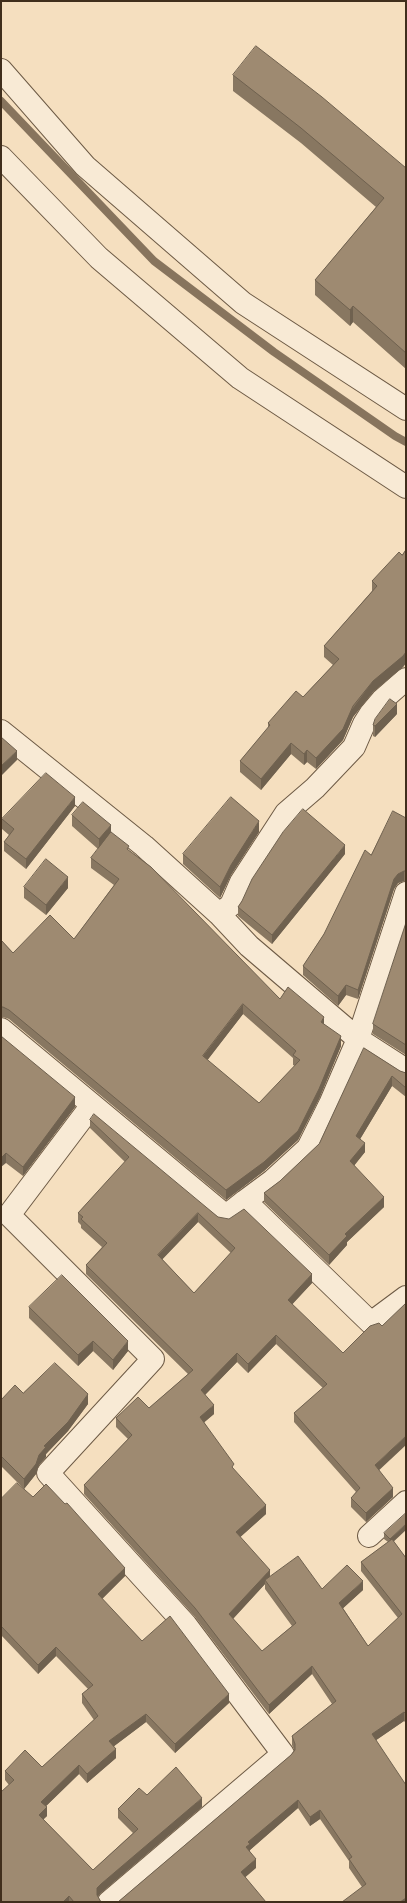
<!DOCTYPE html>
<style>
body{margin:0}
#map{position:relative;width:407px;height:1903px;overflow:hidden;background:#f5dfbf;font-family:Vollkorn,serif}
canvas{display:block}
.frame{position:absolute;inset:0;border:2px solid #402e1c;pointer-events:none}
</style>
<div id="map">
<canvas width="407" height="1903"></canvas>
<div class="frame"></div>
</div>
<script>
const ctx = document.querySelector('canvas').getContext('2d');
ctx.lineJoin = 'round';
function stroke(path, color, width, dash) { ctx.strokeStyle = color; ctx.lineWidth = width; ctx.lineCap = dash ? 'butt' : 'round'; ctx.setLineDash(dash || []); ctx.stroke(path); }
function fillPath(path, color) { ctx.fillStyle = color; ctx.fill(path, 'evenodd'); }
stroke(new Path2D(`
 M 1,101 L 154,261 L 274,352 L 395,436 L 406,442`), '#87745d', 8);
const minor = new Path2D(`
 M 1,70 L 85,166 L 243,303 L 406,409
 M 1,157 L 99,258 L 240,378 L 406,487
 M 1,731 L 144,846 L 219,914 L 249,946 L 358,1039 L 406,1070
 M 219,914 L 231,905 L 241,882 L 286,813 L 315,788 L 354,747 L 364,724 L 371,713 L 382,700 L 406,679
 M 1,1029 L 226,1216 L 245,1201 L 371,1323 L 406,1297
 M 92,1105 L 9,1215 L 153,1359 L 48,1473 L 186,1625 L 283,1754 L 109,1902
 M 245,1201 L 272,1181 L 308,1148 L 330,1104 L 358,1039 L 406,893
 M 369,1536 L 406,1502`);
stroke(minor, '#6d5a45', 24);
stroke(minor, '#f8ead5', 22);
fillPath(new Path2D(`
 M 233,75 L 406,168 L 406,369 L 353,322 L 350,326 L 315,295 L 315,280 L 376,207 L 301,143 L 233,91 Z
 M 406,550 L 406,663 L 403,667 L 373,692 L 353,717 L 343,740 L 316,769 L 307,762 L 304,765 L 291,754 L 261,790 L 240,772 L 240,761 L 268,728 L 268,723 L 303,697 L 333,665 L 324,657 L 324,646 L 372,591 L 372,581 L 402,555 Z
 M 397,714 L 375,737 L 373,736 L 373,725 Z
 M 75,806 L 26,869 L 4,851 L 4,842 L 9,835 L 2,829 L 2,819 Z
 M 72,815 L 111,833 L 280,999 L 324,1024 L 341,1046 L 319,1099 L 298,1140 L 264,1171 L 226,1200 L 9,1019 L 3,1017 L 1,1017 L 1,940 L 13,953 L 74,939 L 114,885 L 91,868 L 91,858 L 98,849 L 72,826 ZM 243,1014 L 293,1058 L 293,1065 L 295,1066 L 259,1103 L 207,1060 Z
 M 406,818 L 406,881 L 404,881 L 398,883 L 394,889 L 358,999 L 346,995 L 338,1006 L 303,975 L 303,966 L 324,934 L 371,855 Z
 M 259,832 L 231,875 L 220,898 L 183,864 L 183,854 Z
 M 345,854 L 272,944 L 238,916 L 238,907 L 242,901 Z
 M 24,887 L 68,888 L 46,915 L 24,898 Z
 M 406,923 L 406,1055 L 373,1034 L 373,1024 Z
 M 1,1036 L 75,1107 L 23,1176 L 6,1163 Z
 M 364,1048 L 400,1071 L 406,1073 L 406,1097 L 392,1086 L 360,1139 L 365,1152 L 354,1165 L 384,1207 L 347,1242 L 347,1245 L 329,1265 L 264,1202 L 264,1193 L 280,1181 L 319,1144 Z
 M 90,1120 L 218,1217 L 312,1283 L 292,1304 L 393,1497 L 366,1522 L 351,1507 L 351,1498 L 356,1492 L 294,1422 L 294,1413 L 323,1388 L 276,1344 L 248,1373 L 237,1362 L 205,1395 L 214,1414 L 204,1422 L 234,1470 L 266,1514 L 240,1537 L 270,1577 L 322,1589 L 363,1590 L 343,1608 L 368,1646 L 398,1618 L 361,1571 L 361,1562 L 388,1542 L 384,1539 L 384,1533 L 394,1542 L 406,1558 L 406,1723 L 404,1721 L 376,1740 L 406,1902 L 362,1887 L 349,1868 L 349,1861 L 320,1819 L 310,1826 L 298,1808 L 250,1850 L 250,1852 L 256,1868 L 118,1902 L 291,1755 L 294,1750 L 292,1745 L 292,1736 L 332,1704 L 312,1674 L 269,1714 L 195,1617 L 84,1494 L 84,1485 L 128,1439 L 116,1427 L 116,1418 L 149,1408 L 188,1374 L 86,1274 L 86,1265 L 102,1247 L 81,1228 L 81,1225 L 78,1222 L 78,1213 L 125,1162 L 90,1128 ZM 198,1222 L 231,1253 L 194,1293 L 162,1259 ZM 265,1584 L 265,1589 L 292,1626 L 262,1651 L 233,1619 Z
 M 29,1307 L 128,1351 L 113,1370 L 93,1351 L 78,1366 L 29,1318 Z
 M 23,1393 L 88,1404 L 68,1431 L 46,1454 L 46,1457 L 39,1465 L 36,1474 L 24,1489 L 1,1466 L 1,1400 Z
 M 1,1499 L 125,1576 L 102,1599 L 142,1641 L 229,1703 L 175,1753 L 146,1722 L 114,1746 L 116,1758 L 87,1783 L 79,1774 L 46,1806 L 47,1816 L 43,1819 L 93,1870 L 133,1833 L 118,1818 L 118,1809 L 147,1795 L 202,1807 L 101,1893 L 98,1897 L 101,1902 L 1,1902 L 9,1785 L 5,1780 L 5,1771 L 42,1767 L 94,1720 L 82,1703 L 82,1694 L 88,1689 L 56,1656 L 38,1674 L 1,1635 Z`), '#887761');
fillPath(new Path2D(`
 M 353,306 L 353,322 L 350,326 L 350,310 Z
 M 406,652 L 406,663 L 403,667 L 373,692 L 353,717 L 343,740 L 316,769 L 316,758 L 373,681 Z
 M 397,704 L 397,714 L 375,737 L 375,726 Z
 M 291,743 L 291,754 L 261,790 L 261,779 Z
 M 307,750 L 307,762 L 304,765 L 304,754 Z
 M 17,751 L 17,760 L 1,776 L 1,766 Z
 M 75,797 L 75,806 L 26,869 L 26,859 Z
 M 259,821 L 259,832 L 231,875 L 220,898 L 220,887 L 231,865 Z
 M 111,825 L 111,835 L 99,849 L 99,839 Z
 M 345,845 L 345,854 L 272,944 L 272,935 Z
 M 404,871 L 404,881 L 398,883 L 394,889 L 358,999 L 358,990 L 394,879 L 398,874 Z
 M 68,877 L 68,888 L 46,915 L 46,905 Z
 M 346,985 L 346,995 L 338,1006 L 338,996 Z
 M 243,1004 L 243,1014 L 203,1066 L 203,1056 Z
 M 324,1017 L 324,1027 L 321,1022 Z
 M 341,1036 L 341,1046 L 319,1099 L 298,1140 L 264,1171 L 226,1200 L 226,1190 Z
 M 392,1076 L 392,1086 L 356,1146 L 356,1136 Z
 M 75,1097 L 75,1107 L 23,1176 L 23,1167 Z
 M 365,1143 L 365,1152 L 350,1171 L 350,1161 Z
 M 6,1153 L 6,1163 L 1,1167 L 1,1158 Z
 M 384,1197 L 384,1207 L 347,1242 L 347,1245 L 329,1265 L 329,1255 L 345,1234 Z
 M 198,1213 L 198,1222 L 158,1264 L 158,1255 Z
 M 312,1274 L 312,1283 L 288,1309 L 288,1300 Z
 M 276,1335 L 276,1344 L 248,1373 L 248,1364 Z
 M 93,1341 L 93,1351 L 78,1366 L 78,1355 Z
 M 128,1341 L 128,1351 L 113,1370 L 113,1360 Z
 M 237,1353 L 237,1362 L 201,1399 L 201,1390 Z
 M 88,1394 L 88,1404 L 68,1431 L 46,1454 L 46,1457 L 39,1465 L 36,1474 L 24,1489 L 24,1479 L 44,1446 Z
 M 214,1405 L 214,1414 L 200,1426 L 200,1417 Z
 M 406,1436 L 406,1445 L 375,1474 L 375,1465 Z
 M 393,1488 L 393,1497 L 366,1522 L 366,1513 Z
 M 266,1505 L 266,1514 L 236,1541 L 236,1532 Z
 M 406,1524 L 406,1530 L 390,1545 L 390,1539 Z
 M 125,1568 L 125,1576 L 98,1603 L 98,1594 Z
 M 270,1570 L 270,1579 L 265,1580 L 265,1584 L 229,1623 L 229,1614 Z
 M 363,1581 L 363,1590 L 339,1612 L 339,1603 Z
 M 56,1647 L 56,1656 L 38,1674 L 38,1665 Z
 M 312,1666 L 312,1674 L 269,1714 L 269,1705 Z
 M 229,1694 L 229,1703 L 175,1753 L 175,1744 Z
 M 404,1712 L 404,1721 L 372,1743 L 372,1734 Z
 M 146,1714 L 146,1722 L 109,1750 L 109,1741 Z
 M 116,1749 L 116,1758 L 87,1783 L 87,1774 Z
 M 79,1765 L 79,1774 L 41,1811 L 41,1802 Z
 M 202,1798 L 202,1807 L 101,1893 L 97,1897 L 97,1888 L 101,1884 Z
 M 298,1800 L 298,1808 L 250,1850 L 250,1853 L 246,1847 L 248,1842 Z
 M 47,1807 L 47,1816 L 39,1824 L 39,1815 Z
 M 320,1810 L 320,1819 L 310,1826 L 310,1817 Z
 M 256,1859 L 256,1868 L 241,1881 L 241,1872 Z
 M 69,1896 L 69,1902 L 63,1902 Z
 M 406,1898 L 406,1902 L 400,1902 Z`), '#6f614f');
const building = new Path2D(`
 M 256,46 L 322,97 L 406,168 L 406,353 L 353,306 L 350,310 L 315,280 L 384,198 L 301,128 L 233,75 Z
 M 406,550 L 406,652 L 403,656 L 373,681 L 353,706 L 343,729 L 316,758 L 307,750 L 304,754 L 291,743 L 261,779 L 240,761 L 270,725 L 268,723 L 296,691 L 303,697 L 339,659 L 324,646 L 377,586 L 372,581 L 399,552 L 402,555 Z
 M 390,699 L 397,704 L 375,726 L 373,725 L 375,719 Z
 M 1,737 L 17,751 L 1,766 Z
 M 46,773 L 75,797 L 26,859 L 4,842 L 14,829 L 2,819 Z
 M 231,797 L 259,821 L 231,865 L 220,887 L 183,854 Z
 M 83,802 L 111,825 L 99,839 L 72,815 Z
 M 303,809 L 345,845 L 272,935 L 238,907 L 242,901 L 252,879 L 283,832 Z
 M 393,811 L 406,818 L 406,871 L 404,871 L 398,874 L 394,879 L 358,990 L 346,985 L 338,996 L 303,966 L 324,934 L 365,850 L 371,855 Z
 M 111,832 L 129,846 L 127,849 L 151,867 L 280,999 L 288,987 L 324,1017 L 321,1022 L 341,1036 L 319,1089 L 298,1131 L 264,1162 L 226,1190 L 9,1010 L 3,1007 L 1,1007 L 1,940 L 13,953 L 50,915 L 74,939 L 119,879 L 91,858 ZM 243,1004 L 296,1051 L 293,1055 L 300,1060 L 259,1103 L 203,1056 Z
 M 46,859 L 68,877 L 46,905 L 24,887 Z
 M 406,923 L 406,1045 L 373,1024 Z
 M 1,1036 L 75,1097 L 23,1167 L 6,1153 L 1,1158 Z
 M 364,1048 L 400,1071 L 406,1073 L 406,1088 L 392,1076 L 356,1136 L 365,1143 L 350,1161 L 384,1197 L 345,1234 L 347,1236 L 329,1255 L 264,1193 L 280,1181 L 319,1144 Z
 M 94,1114 L 218,1217 L 229,1219 L 244,1209 L 312,1274 L 288,1300 L 343,1353 L 370,1326 L 379,1323 L 382,1326 L 406,1303 L 406,1436 L 375,1465 L 393,1488 L 366,1513 L 351,1498 L 360,1488 L 294,1413 L 327,1384 L 276,1335 L 248,1364 L 237,1353 L 201,1390 L 214,1405 L 200,1417 L 234,1464 L 232,1467 L 266,1505 L 236,1532 L 270,1570 L 229,1614 L 262,1651 L 296,1623 L 265,1580 L 298,1556 L 322,1589 L 347,1565 L 363,1581 L 339,1603 L 368,1646 L 402,1614 L 361,1562 L 392,1539 L 406,1558 L 406,1714 L 404,1712 L 372,1734 L 406,1785 L 406,1898 L 400,1902 L 342,1902 L 366,1884 L 349,1859 L 352,1857 L 320,1810 L 310,1817 L 298,1800 L 248,1842 L 250,1844 L 246,1847 L 256,1859 L 241,1872 L 266,1902 L 118,1902 L 291,1755 L 295,1750 L 295,1744 L 292,1736 L 336,1701 L 312,1666 L 269,1705 L 195,1608 L 84,1485 L 132,1435 L 116,1418 L 138,1397 L 149,1408 L 193,1370 L 86,1265 L 107,1243 L 81,1219 L 83,1217 L 78,1213 L 129,1157 L 90,1120 ZM 198,1213 L 235,1248 L 194,1293 L 158,1255 Z
 M 62,1275 L 128,1341 L 113,1360 L 93,1341 L 78,1355 L 29,1307 Z
 M 55,1363 L 88,1394 L 68,1422 L 44,1446 L 46,1447 L 39,1455 L 36,1464 L 24,1479 L 1,1456 L 1,1400 L 15,1385 L 23,1393 Z
 M 17,1483 L 33,1497 L 46,1484 L 65,1504 L 67,1503 L 125,1568 L 98,1594 L 142,1641 L 170,1616 L 229,1694 L 175,1744 L 146,1714 L 109,1741 L 116,1749 L 87,1774 L 79,1765 L 41,1802 L 47,1807 L 39,1815 L 93,1870 L 138,1829 L 118,1809 L 139,1788 L 147,1795 L 176,1767 L 202,1798 L 101,1884 L 97,1888 L 97,1895 L 101,1902 L 74,1902 L 69,1896 L 63,1902 L 1,1902 L 1,1792 L 14,1780 L 5,1771 L 25,1750 L 42,1767 L 98,1716 L 82,1694 L 93,1685 L 56,1647 L 38,1665 L 1,1626 L 1,1499 Z
 M 406,1513 L 406,1524 L 390,1539 L 384,1533 Z`);
fillPath(building, '#9e8a71');
stroke(building, '#6f614f', 1);
</script>
